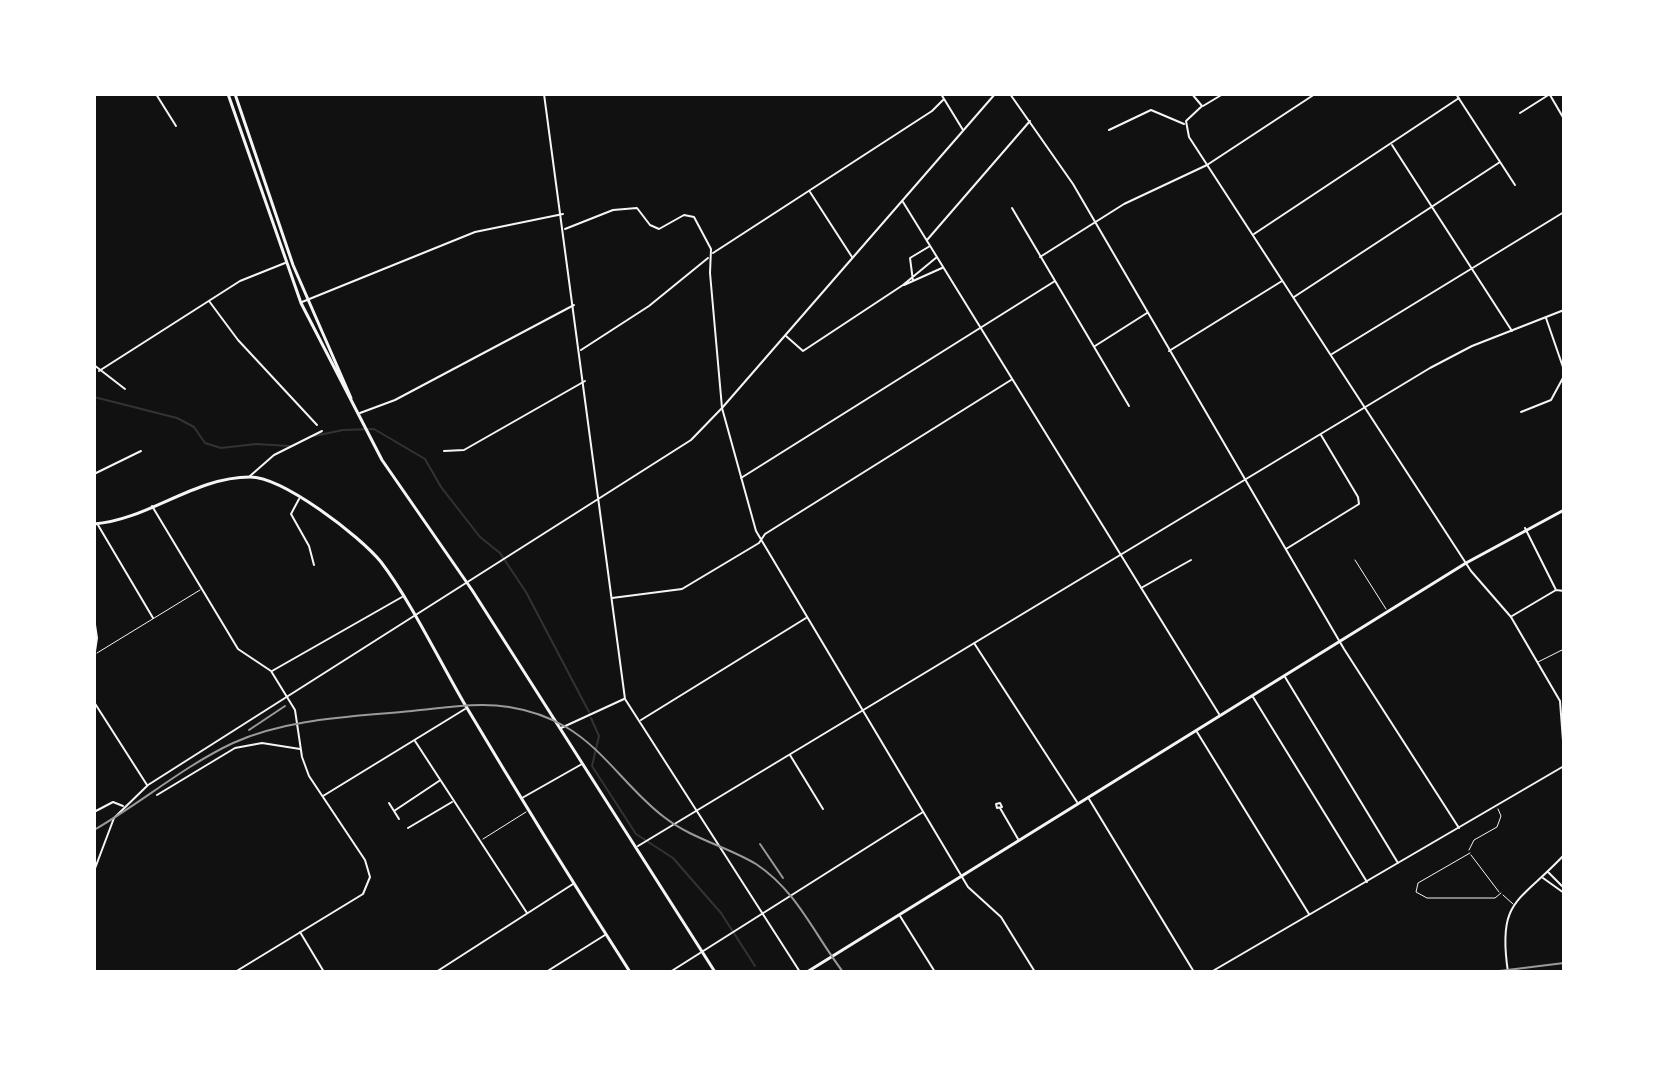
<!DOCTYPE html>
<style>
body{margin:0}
#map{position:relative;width:1658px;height:1066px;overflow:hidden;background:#111;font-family:"Public Sans",sans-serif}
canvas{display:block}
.frame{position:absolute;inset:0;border:96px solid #fff;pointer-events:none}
</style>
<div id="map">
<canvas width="1658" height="1066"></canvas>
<div class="frame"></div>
</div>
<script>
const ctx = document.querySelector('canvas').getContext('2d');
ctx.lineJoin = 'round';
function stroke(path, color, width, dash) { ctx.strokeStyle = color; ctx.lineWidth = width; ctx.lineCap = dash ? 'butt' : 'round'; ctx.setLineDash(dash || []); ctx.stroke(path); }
stroke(new Path2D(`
 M 94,397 L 177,418 L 194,427 L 205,443 L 221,448 L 256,444 L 290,446
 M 314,436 L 343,430 L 374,429 L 425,459 L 441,487 L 480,537 L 500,553 L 526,592 L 589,712
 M 591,718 L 599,736 L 592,766 L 636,834 L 673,858 L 721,913 L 755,966`), '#333', 2);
stroke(new Path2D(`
 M 1355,560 L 1386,609
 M 97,653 L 200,590
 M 1538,662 L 1564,649
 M 483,839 L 526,812
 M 1469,850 L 1474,840 L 1497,827 L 1501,816 L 1498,809
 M 1470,853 L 1418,883 L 1416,892 L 1427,898 L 1495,898 L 1501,893
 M 1471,855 L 1499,892
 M 1503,895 L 1513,904`), '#f5f5f5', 1);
stroke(new Path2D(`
 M 156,94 L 176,126
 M 941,94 L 963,130
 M 1010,94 L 1073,184 L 1344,649 L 1459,828
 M 1456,94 L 1515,185
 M 1550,95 L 1564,119
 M 1203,106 L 1223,94
 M 1520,113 L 1550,94
 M 1109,130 L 1151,110 L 1184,124
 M 1392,145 L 1512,331
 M 810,192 L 852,257
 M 903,202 L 1219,714
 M 1012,208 L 1129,406
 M 565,229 L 613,210 L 637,208 L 650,225 L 659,229 L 684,215 L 694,217 L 711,249 L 710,273 L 722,408 L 756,531 L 968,887 L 1001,917 L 1035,972
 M 1254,234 L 1459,98
 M 927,240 L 1030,121
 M 713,253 L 932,111 L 944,99
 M 1040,257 L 1124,204 L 1207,165 L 1315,94
 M 913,281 L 910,258 L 930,246
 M 904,285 L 942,268
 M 1294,297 L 1500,162
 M 209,301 L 238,340 L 317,425
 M 302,302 L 475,232 L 563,214
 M 1546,318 L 1564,370
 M 786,336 L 803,351 L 903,285 L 937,257
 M 1095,346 L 1147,313
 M 581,350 L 649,306 L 708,258
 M 1169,351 L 1282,281
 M 1332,354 L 1564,212
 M 94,365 L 125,389
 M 99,371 L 240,281 L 285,263
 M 1521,412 L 1551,400 L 1564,376
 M 360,413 L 395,400 L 574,305
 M 444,451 L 464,450 L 585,381
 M 94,474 L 141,451
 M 250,476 L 274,455 L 322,431
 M 741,478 L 1055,281
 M 299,499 L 291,514 L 309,546 L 314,565
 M 152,506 L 238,649 L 271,671 L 295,710 L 302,757 L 309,776 L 365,860 L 370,877 L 363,894 L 235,972
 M 98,525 L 153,618
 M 1525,528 L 1556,590
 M 1286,549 L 1359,504 L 1358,497 L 1321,435
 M 1141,588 L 1191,560
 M 612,598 L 682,589 L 759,543 L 765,534 L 1011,380
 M 1512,616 L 1556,590 L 1564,591
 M 94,618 L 97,638 L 94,658
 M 974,643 L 1077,802
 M 272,671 L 402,597
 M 1285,677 L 1398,863
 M 1253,697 L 1367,882
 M 94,702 L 147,785
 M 641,720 L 806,618
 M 1563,724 L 1564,724
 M 561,728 L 624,699
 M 1197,732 L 1309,914
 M 415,741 L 527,913
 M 790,755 L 823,809
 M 157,795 L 235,748 L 262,743 L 300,749
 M 323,796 L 465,709
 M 522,798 L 582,764
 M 1089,799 L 1194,972
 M 389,803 L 399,819
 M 1000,803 L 1002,807 L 997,808 L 996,804 Z
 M 1000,808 L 1018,839
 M 394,811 L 439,781
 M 94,812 L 113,802 L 123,806
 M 408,828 L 452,802
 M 638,846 L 1430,368 L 1472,346 L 1564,310
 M 1548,872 L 1564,888
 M 1543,878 L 1564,893
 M 900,916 L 935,972
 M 300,932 L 324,972
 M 436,972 L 573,884
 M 546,972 L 605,935
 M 670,972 L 923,812
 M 1211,972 L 1564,766`), '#f5f5f5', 2);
stroke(new Path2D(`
 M 544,94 L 625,699 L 800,972
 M 1192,94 L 1202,106 L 1186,121 L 1189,137 L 1471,571 L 1511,617 L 1560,701 L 1564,754
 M 94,871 L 114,818 L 148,785 L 691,440 L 722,408 L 995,94
 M 1508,972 C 1497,899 1519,903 1564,855`), '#f5f5f5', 2);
stroke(new Path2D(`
 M 94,524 C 148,520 194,477 250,477 C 283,477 360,536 381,562 C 410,600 439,660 464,703 C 518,794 573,883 630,972`), '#f5f5f5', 3);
stroke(new Path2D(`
 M 228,94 L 301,303 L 382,460 L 472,590 L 715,972
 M 235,94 L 293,265 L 351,398
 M 807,972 L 1466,563 L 1564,510`), '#f5f5f5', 3);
stroke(new Path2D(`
 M 249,730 L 285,706
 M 94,830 C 141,803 184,766 233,743 C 289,718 352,717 412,711 C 444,708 477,702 509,707 C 528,710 549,717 566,727 C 605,750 628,790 664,817 C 692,839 726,846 756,864 C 797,891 814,934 843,972
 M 760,844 L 783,878
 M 1491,972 L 1564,963`), '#9a9a9a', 2);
</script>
